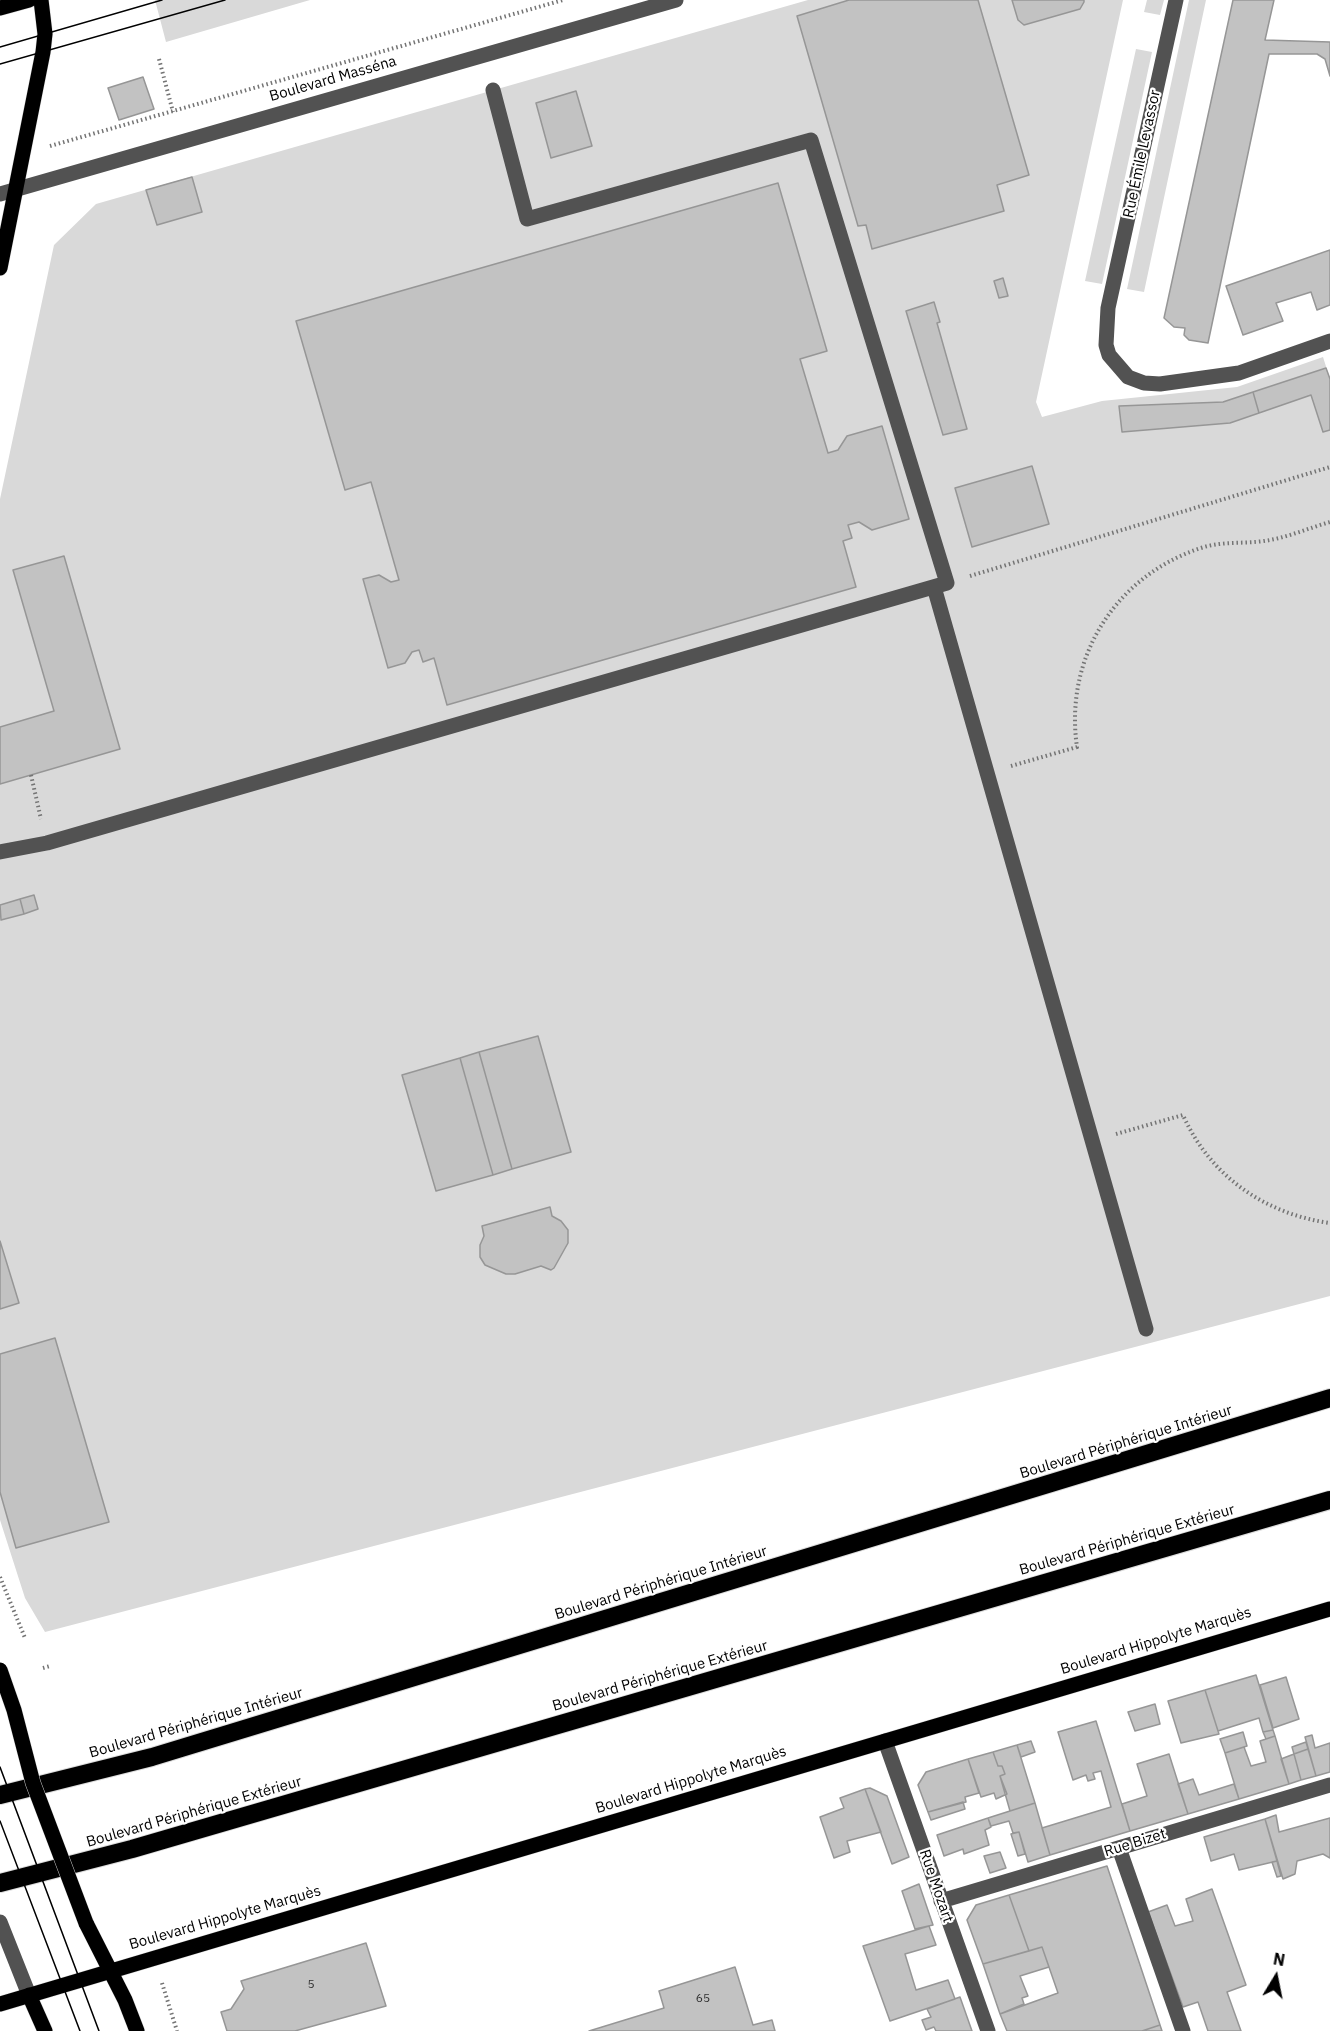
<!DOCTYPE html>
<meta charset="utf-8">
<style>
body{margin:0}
#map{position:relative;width:1330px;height:2031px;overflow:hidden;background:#fff;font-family:"IBM Plex Sans",sans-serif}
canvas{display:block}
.north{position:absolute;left:1246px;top:1947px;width:60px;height:60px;-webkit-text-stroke:4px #fff;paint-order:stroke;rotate:10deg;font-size:16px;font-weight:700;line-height:24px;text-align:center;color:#000}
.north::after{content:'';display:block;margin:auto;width:21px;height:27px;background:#000;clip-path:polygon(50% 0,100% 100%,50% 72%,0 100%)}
</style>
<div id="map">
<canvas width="1330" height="2031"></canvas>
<div class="north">N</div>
</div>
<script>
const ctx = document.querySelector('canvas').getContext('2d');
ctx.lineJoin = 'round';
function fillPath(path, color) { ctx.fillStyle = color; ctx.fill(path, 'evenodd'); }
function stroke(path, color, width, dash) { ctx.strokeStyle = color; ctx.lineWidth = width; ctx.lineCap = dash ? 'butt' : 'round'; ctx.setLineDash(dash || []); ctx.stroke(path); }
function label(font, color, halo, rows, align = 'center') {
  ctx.font = font + ' "IBM Plex Sans",sans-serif'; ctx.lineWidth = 4.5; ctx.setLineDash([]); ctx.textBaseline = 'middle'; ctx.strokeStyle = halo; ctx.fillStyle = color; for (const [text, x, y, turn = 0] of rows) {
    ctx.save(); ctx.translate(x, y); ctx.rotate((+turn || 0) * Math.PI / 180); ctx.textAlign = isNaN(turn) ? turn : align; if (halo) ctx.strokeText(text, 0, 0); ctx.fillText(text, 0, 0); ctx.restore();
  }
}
fillPath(new Path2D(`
 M 155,0 L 310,0 L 166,42 Z
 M 808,0 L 1123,0 L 1036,402 L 1042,417 L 1102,401 L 1237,387 L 1323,357 L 1330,379 L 1330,1296 L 45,1632 L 25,1598 L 0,1520 L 0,499 L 54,245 L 96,204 Z
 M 1147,0 L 1164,0 L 1160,15 L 1144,12 Z
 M 1189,0 L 1206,0 L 1144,292 L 1127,289 Z
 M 1136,49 L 1152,52 L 1102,284 L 1085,281 Z`), '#d9d9d9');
const building = new Path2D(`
 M 849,0 L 978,0 L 1029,175 L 997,185 L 1004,211 L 872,249 L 866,225 L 858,226 L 797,16 Z
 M 1012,0 L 1084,0 L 1084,2 L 1080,9 L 1024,25 L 1018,20 Z
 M 1233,0 L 1274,0 L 1265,40 L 1330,42 L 1330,76 L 1325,59 L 1317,54 L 1269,54 L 1208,343 L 1189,340 L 1184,335 L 1185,328 L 1174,327 L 1164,318 Z
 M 143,77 L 154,109 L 119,120 L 108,88 Z
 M 576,91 L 592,146 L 551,158 L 536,103 Z
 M 192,177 L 202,212 L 157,225 L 146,190 Z
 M 778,183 L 827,351 L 800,359 L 828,453 L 838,450 L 847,436 L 882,426 L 909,519 L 872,530 L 859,522 L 848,525 L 852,538 L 843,541 L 856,587 L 447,705 L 434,658 L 423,662 L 419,650 L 412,652 L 405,663 L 388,668 L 363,579 L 379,575 L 391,582 L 399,580 L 371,482 L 345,490 L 296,321 Z
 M 1330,250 L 1330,305 L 1317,310 L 1311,292 L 1276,303 L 1283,321 L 1243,335 L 1226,286 Z
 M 1003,278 L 1008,296 L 999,298 L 994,281 Z
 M 934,302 L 940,322 L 937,323 L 967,429 L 943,435 L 906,311 Z
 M 1326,368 L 1330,379 L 1330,430 L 1323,432 L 1311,395 L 1259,413 L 1253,392 Z
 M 1253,392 L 1259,413 L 1230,423 L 1122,432 L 1119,406 L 1223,402 Z
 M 1032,466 L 1049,524 L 972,547 L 955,488 Z
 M 64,556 L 120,749 L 0,784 L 0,727 L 54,711 L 13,570 Z
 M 34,895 L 38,909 L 24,914 L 20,899 Z
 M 20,899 L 24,914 L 1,920 L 0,905 Z
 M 538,1036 L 571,1152 L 512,1169 L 479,1052 Z
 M 479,1052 L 512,1169 L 493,1175 L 460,1058 Z
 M 460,1058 L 493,1175 L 436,1191 L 402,1075 Z
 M 550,1207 L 552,1216 L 561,1221 L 568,1230 L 568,1243 L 554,1268 L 551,1270 L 541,1266 L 515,1274 L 506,1274 L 485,1265 L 480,1257 L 480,1245 L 484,1236 L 482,1226 Z
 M 0,1241 L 19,1303 L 0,1309 Z
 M 55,1338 L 109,1522 L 16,1548 L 0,1492 L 0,1354 Z
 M 1256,1675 L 1273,1730 L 1263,1732 L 1259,1718 L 1218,1731 L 1205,1690 Z
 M 1286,1677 L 1299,1719 L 1273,1728 L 1260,1685 Z
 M 1205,1690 L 1219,1734 L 1181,1743 L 1168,1701 Z
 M 1155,1704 L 1160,1724 L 1135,1731 L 1128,1712 Z
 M 1096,1721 L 1130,1831 L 1050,1855 L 1042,1828 L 1111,1807 L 1101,1771 L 1093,1773 L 1095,1779 L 1088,1781 L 1086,1775 L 1073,1780 L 1058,1732 Z
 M 1273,1730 L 1275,1736 L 1266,1739 L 1263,1732 Z
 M 1243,1732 L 1247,1746 L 1225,1753 L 1220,1739 Z
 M 1312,1735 L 1315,1748 L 1330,1743 L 1330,1772 L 1316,1776 L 1305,1737 Z
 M 1275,1736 L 1289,1784 L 1239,1799 L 1225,1753 L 1244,1747 L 1251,1766 L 1266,1762 L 1260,1741 Z
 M 1031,1741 L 1035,1752 L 1021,1757 L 1017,1745 Z
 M 1306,1742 L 1308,1749 L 1294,1754 L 1292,1747 Z
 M 1017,1745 L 1035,1803 L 1010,1811 L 1000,1776 L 1005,1774 L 1002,1766 L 998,1766 L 993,1752 Z
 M 1308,1749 L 1316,1776 L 1301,1780 L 1294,1754 Z
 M 993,1752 L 998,1766 L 1002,1766 L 1005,1774 L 1000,1776 L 1007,1794 L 996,1799 L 994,1793 L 981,1797 L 968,1759 Z
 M 1169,1754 L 1188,1814 L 1130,1831 L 1122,1804 L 1147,1796 L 1137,1764 Z
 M 1294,1754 L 1301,1780 L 1289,1784 L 1281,1759 Z
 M 968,1759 L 979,1793 L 965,1797 L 966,1802 L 928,1812 L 918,1785 L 926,1772 Z
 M 1193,1779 L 1199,1795 L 1234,1784 L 1239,1799 L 1188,1814 L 1178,1784 Z
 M 870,1788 L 887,1796 L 909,1857 L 892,1864 L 865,1789 Z
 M 865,1789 L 881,1832 L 847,1841 L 850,1852 L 834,1858 L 820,1817 L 844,1808 L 840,1798 Z
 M 963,1802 L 965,1809 L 931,1820 L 928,1812 Z
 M 1035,1803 L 1050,1855 L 1028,1862 L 1019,1832 L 1013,1833 L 1009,1821 L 991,1826 L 988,1818 Z
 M 1276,1815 L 1279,1832 L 1330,1818 L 1330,1858 L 1323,1854 L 1297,1861 L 1295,1874 L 1283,1879 L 1265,1819 Z
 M 988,1818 L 991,1827 L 985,1830 L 989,1845 L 964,1854 L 963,1849 L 944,1856 L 937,1835 Z
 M 1265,1819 L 1277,1861 L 1239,1870 L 1234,1854 L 1211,1861 L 1204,1837 Z
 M 1019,1832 L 1025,1854 L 1018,1856 L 1011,1834 Z
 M 1000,1852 L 1006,1868 L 990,1873 L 984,1856 Z
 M 1277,1861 L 1281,1876 L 1277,1877 L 1272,1862 Z
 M 1107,1866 L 1160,2025 L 1142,2031 L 1007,2031 L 1000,2014 L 1058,1993 L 1042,1947 L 1029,1951 L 1009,1895 Z
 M 919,1884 L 933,1925 L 915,1929 L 902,1891 Z
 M 1212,1889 L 1246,1985 L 1227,1992 L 1241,2031 L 1208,2031 L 1198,2002 L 1183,2007 L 1148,1912 L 1167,1905 L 1175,1926 L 1193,1921 L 1186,1899 Z
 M 1009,1895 L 1029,1951 L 983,1964 L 967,1920 L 976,1905 Z
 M 929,1926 L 936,1945 L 905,1954 L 916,1990 L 948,1980 L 955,1999 L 890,2021 L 863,1946 Z
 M 366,1943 L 386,2006 L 295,2031 L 227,2031 L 221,2012 L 231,2009 L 244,1989 L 241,1981 Z
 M 1042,1947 L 1049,1967 L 1020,1976 L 1028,1996 L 1022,1998 L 1024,2004 L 1000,2014 L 983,1964 Z
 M 735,1967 L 753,2025 L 772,2020 L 775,2031 L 589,2031 L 664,2008 L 659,1991 Z
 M 960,1997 L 972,2031 L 936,2031 L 934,2027 L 926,2030 L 922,2020 L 931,2017 L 927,2009 Z
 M 1160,2025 L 1162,2031 L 1142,2031 Z`);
fillPath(building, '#c2c2c2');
stroke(building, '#969696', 1.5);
const major = new Path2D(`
 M 0,8 L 29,0
 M 0,268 L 43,52 L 45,34 L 41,0
 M 86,1923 L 125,2000 L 137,2031
 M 29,1995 L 45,2031
 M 0,2004 L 1330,1609`);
const highway = new Path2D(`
 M 0,1795 L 152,1757 L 1330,1398
 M 0,1883 L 132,1849 L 1330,1500`);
stroke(major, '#dbdbdb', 16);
stroke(highway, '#dbdbdb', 20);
stroke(new Path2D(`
 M 159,59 L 173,112
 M 50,146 L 563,0
 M 970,576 L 1330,467
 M 1011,766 L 1077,747 C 1064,658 1115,576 1201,548 C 1222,541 1242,544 1264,541 C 1286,538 1309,528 1330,522
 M 31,775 L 41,819
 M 1116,1134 L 1183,1115 C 1210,1176 1265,1214 1330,1223
 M 0,1577 L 25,1638
 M 43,1668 L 50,1666
 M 162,1983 L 177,2031`), '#747474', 4, [1.5, 3]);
stroke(new Path2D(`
 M 1176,0 L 1108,308 L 1106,345 L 1109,355 L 1128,377 L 1144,383 L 1160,384 L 1239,373 L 1330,341
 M 0,194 L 676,0
 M 934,587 L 1146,1329
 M 0,852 L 47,843 L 947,583 L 811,140 L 527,219 L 493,90
 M 885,1741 L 988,2031
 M 1119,1848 L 1183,2031
 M 941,1901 L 1330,1785
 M 0,1922 L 29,1995`), '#525252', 15);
stroke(major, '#000', 15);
stroke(highway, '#000', 18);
stroke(new Path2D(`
 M 0,47 L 162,0
 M 0,64 L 225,0
 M 0,1767 L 99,2031
 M 0,1821 L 80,2031`), '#000', 1.5);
const majorBridge = new Path2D(`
 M 0,1670 L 14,1710 L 33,1783 L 86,1923`);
stroke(majorBridge, '#dbdbdb', 16, []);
stroke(majorBridge, '#000', 15);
label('12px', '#303030', null, [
 ["5",311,1985],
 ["65",703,1999]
]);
label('15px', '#000', '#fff', [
 ["Boulevard Masséna",333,79,-16],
 ["Rue Émile Levassor",1142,154,-78],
 ["Boulevard Périphérique Intérieur",1126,1442,-17],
 ["Boulevard Périphérique Extérieur",1127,1540,-16],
 ["Boulevard Périphérique Intérieur",661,1583,-17],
 ["Boulevard Hippolyte Marquès",1156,1641,-17],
 ["Boulevard Périphérique Extérieur",660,1676,-16],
 ["Boulevard Périphérique Intérieur",196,1723,-16],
 ["Boulevard Hippolyte Marquès",691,1780,-17],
 ["Boulevard Périphérique Extérieur",194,1812,-16],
 ["Rue Bizet",1135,1843,-17],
 ["Rue Mozart",936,1886,71],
 ["Boulevard Hippolyte Marquès",225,1918,-16]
]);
</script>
